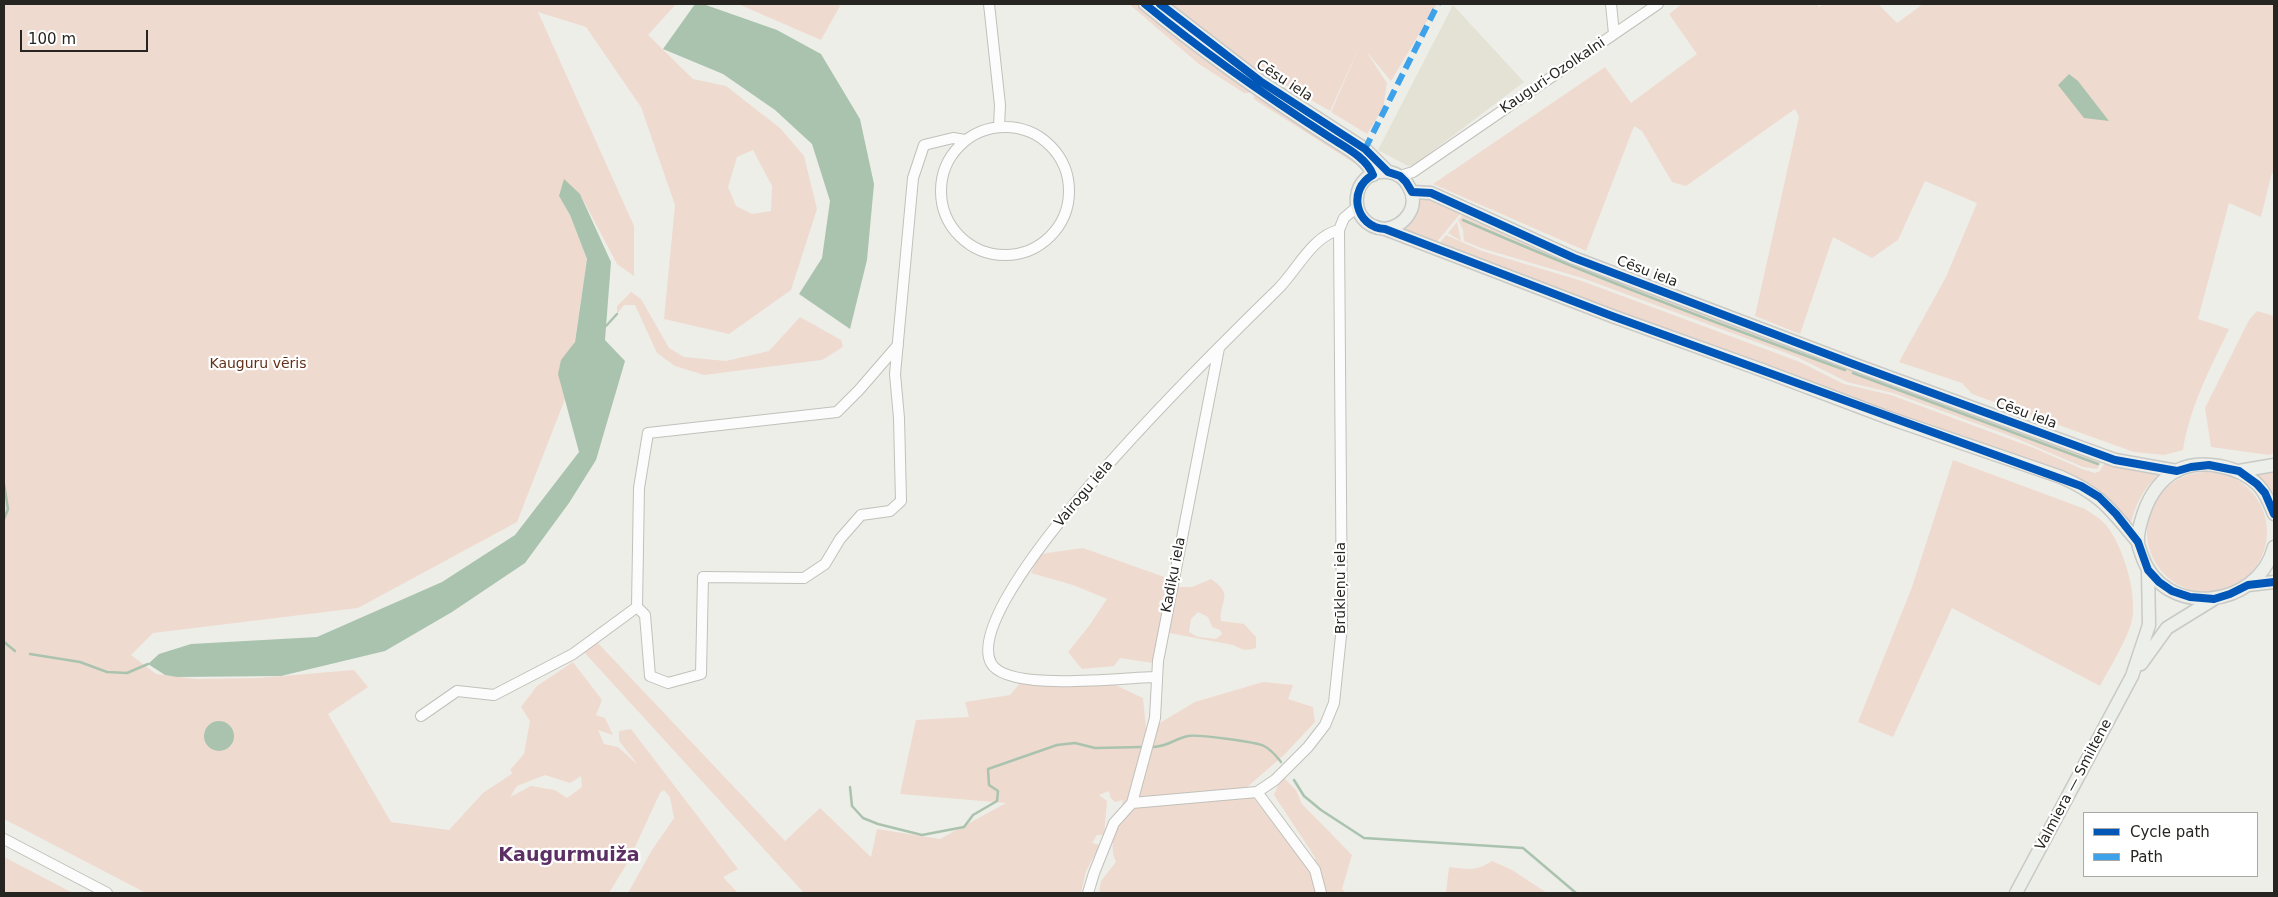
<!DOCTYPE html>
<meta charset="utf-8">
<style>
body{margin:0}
#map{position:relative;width:2278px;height:897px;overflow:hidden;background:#eeeee8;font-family:"DejaVu Sans",sans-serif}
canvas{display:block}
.frame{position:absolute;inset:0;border:5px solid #262521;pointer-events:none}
.legend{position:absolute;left:2083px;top:812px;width:175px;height:65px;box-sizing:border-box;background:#fff;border:1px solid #a8a8a6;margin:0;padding:6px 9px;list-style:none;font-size:15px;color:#262521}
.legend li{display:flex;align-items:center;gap:10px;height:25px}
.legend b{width:25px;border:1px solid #a8a8a6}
.scale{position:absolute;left:20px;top:30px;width:128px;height:22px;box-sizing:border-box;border:2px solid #262521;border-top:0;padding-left:6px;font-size:15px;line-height:18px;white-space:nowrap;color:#262521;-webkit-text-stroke:4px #fff;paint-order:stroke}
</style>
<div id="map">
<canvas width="2278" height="897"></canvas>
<div class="frame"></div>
<ul class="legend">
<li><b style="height:6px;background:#0057b8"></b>Cycle path</li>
<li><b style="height:6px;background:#3ea2ea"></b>Path</li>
</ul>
<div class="scale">100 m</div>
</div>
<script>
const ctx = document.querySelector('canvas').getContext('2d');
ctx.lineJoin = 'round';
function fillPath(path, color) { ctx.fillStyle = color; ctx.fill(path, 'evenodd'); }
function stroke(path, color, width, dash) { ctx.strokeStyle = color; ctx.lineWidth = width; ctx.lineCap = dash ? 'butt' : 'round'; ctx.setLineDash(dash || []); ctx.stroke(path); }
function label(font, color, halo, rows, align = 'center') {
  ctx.font = font + ' "DejaVu Sans",sans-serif'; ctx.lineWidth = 4.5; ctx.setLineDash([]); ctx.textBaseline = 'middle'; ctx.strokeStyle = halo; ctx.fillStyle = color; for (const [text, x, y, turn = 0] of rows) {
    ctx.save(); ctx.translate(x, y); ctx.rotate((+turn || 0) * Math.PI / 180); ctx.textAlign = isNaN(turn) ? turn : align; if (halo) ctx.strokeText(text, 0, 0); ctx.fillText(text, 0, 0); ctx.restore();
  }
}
fillPath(new Path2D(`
 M 1453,5 L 1524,82 L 1414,165 L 1408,166 L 1378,150 Z`), '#e4e2d5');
fillPath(new Path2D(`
 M 4,4 L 676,4 L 648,35 L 693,79 L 726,86 L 780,128 L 804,156 L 817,209 L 791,290 L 729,334 L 664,319 L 675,205 L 641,107 L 586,27 L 538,12 L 634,226 L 634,276 L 617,264 L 580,194 L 559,196 L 570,215 L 587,259 L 567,394 L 517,522 L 358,608 L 153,633 L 131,655 L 156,674 L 196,679 L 258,678 L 354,670 L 368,687 L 328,714 L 391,822 L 449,830 L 483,793 L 513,773 L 510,770 L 524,754 L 530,721 L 521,707 L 537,686 L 573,662 L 602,700 L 596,715 L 605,718 L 613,735 L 598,730 L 604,744 L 618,747 L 638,765 L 619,741 L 619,731 L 631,729 L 738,869 L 723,877 L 738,893 L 628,893 L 652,850 L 674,818 L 670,797 L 664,790 L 660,793 L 628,862 L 609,893 L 146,893 L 4,819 ZM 753,150 L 772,186 L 771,211 L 752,214 L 736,206 L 728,187 L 737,157 ZM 545,775 L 570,783 L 581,776 L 582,787 L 567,798 L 555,790 L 531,786 L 510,797 L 517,786 Z
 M 738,4 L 837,4 L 840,6 L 821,40 Z
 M 1129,4 L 1141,4 L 1250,90 L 1249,93 L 1244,93 L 1199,64 Z
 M 1165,4 L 1437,4 L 1391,81 L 1366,51 L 1387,83 L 1383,108 L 1367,134 L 1331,112 L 1361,43 L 1330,111 L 1224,50 Z
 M 1682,4 L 1817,4 L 1819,7 L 1823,4 L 1878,4 L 1897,23 L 1923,4 L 2274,4 L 2274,174 L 2272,173 L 2261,217 L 2229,203 L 2198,319 L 2229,329 C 2210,369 2190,406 2183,450 L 2164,455 L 2134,452 L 1972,394 L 1962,383 L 1899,362 L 1946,277 L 1977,203 L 1925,181 L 1898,240 L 1872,258 L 1833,237 L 1800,334 L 1755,316 L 1799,117 L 1795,109 L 1686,186 L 1672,182 L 1642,131 L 1634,126 L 1586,251 L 1433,184 L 1605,67 L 1631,103 L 1697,54 L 1669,14 Z
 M 1255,93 L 1351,155 L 1362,168 L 1255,100 L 1253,98 Z
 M 1423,195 L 1460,214 L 1435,244 L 1402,231 L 1412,218 Z
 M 1463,215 L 1508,236 L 1593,271 L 2102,461 L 2097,469 L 2083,467 L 2013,437 L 1893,393 L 1847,382 L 1797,357 L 1582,278 L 1481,248 L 1464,241 L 1463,230 L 1458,220 Z
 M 1457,222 L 1461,241 L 1448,233 Z
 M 1446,235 L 1482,251 L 1582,281 L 1800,362 L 1844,384 L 1891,395 L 2034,448 L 2082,469 L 2095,473 L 2100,471 L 2105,462 L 2133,470 L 2160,474 C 2143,487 2135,506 2130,526 L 2108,497 L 2088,484 L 1438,245 Z
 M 631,292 L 641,299 L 669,348 L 684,357 L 726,361 L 769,351 L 800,317 L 841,340 L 843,347 L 822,360 L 704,375 L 675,366 L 657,353 L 635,305 L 624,305 L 617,314 L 617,306 Z
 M 2257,311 L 2274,316 L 2274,453 L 2269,455 L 2211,447 L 2205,408 L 2249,320 Z
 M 1953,460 L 2085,509 C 2090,512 2096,516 2101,520 C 2121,538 2135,586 2133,613 C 2132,633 2110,667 2100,686 L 1952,608 L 1893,737 L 1858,722 L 1912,587 Z
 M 2274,471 L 2274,495 L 2256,474 L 2257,472 Z
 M2147 532a60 60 0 1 1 120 0a60 60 0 1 1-120 0Z
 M 1083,548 L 1167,578 L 1153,663 L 1120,658 L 1114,666 L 1082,669 L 1068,652 L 1089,626 L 1107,599 L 1073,585 L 1031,573 L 1040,554 Z
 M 1211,579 C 1236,596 1218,601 1221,621 L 1244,624 L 1256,637 L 1256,648 C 1247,651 1242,650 1233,645 L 1169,633 L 1177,587 L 1192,587 ZM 1198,612 L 1208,617 L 1212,627 L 1220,630 L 1222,634 L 1216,639 L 1198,637 L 1189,632 L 1191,619 Z
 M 595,640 L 785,841 L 820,808 L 871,857 L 877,829 L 940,839 L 1006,803 L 900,794 L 916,720 L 969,717 L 965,702 L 1010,695 L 1020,683 L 1109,682 L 1143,698 L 1146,729 L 1153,727 L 1195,702 L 1263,682 L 1293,685 L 1288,699 L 1313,707 L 1315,722 L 1284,755 L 1246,788 L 1303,862 L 1316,859 L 1274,795 L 1282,776 L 1296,790 L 1302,804 L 1352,855 L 1342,889 L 1346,893 L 1099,893 L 1101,881 L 1116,862 C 1107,844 1119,819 1123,800 L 1115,802 L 1110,797 L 1109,791 L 1099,795 L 1107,801 L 1104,835 L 1097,835 L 1092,843 L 1100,845 L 1086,871 L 1081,893 L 804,893 L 583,651 Z
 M 4,857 L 73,893 L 4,893 Z
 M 1492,861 L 1512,870 L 1547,893 L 1446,893 L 1449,867 C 1467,869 1476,872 1492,861 Z`), '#efdacf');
fillPath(new Path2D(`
 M 695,4 L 703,4 L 777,30 L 821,54 L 860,119 L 874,184 L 867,260 L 850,329 L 799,294 L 822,258 L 830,201 L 812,144 L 775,110 L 723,74 L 663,49 Z
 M 2069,74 L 2078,81 L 2109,121 L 2084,118 L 2058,85 Z
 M 564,179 L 580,194 L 611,262 L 605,340 L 625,361 L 596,460 L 569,503 L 525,563 L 452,612 L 385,651 L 281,676 L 177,677 L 165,675 L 148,664 L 159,654 L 191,644 L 317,637 L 442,582 L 515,535 L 579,452 L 558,374 L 561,360 L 575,342 L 587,259 L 570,215 L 559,196 Z
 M204 736a15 15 0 1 1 30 0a15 15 0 1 1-30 0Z`), '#aac3af');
stroke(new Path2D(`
 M 1463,220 C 1588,275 1716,323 1845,370
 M 606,326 L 617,314
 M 1853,373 L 2098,464
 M 4,484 L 8,509 L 4,519
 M 4,642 L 15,651
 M 30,654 L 80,662 L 107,672 L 127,673 L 148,664
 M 1151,747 C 1165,748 1174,739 1188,736 C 1197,734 1256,742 1264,746 C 1272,750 1276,756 1281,762
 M 1294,780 L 1304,796 L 1321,810 L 1364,838 L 1523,848 L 1576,893
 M 850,787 L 852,806 L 863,818 L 878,824 L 922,835 L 964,827 L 973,815 L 997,801 L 998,791 L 989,785 L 988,769 L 1057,745 L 1075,743 L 1095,748 L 1142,747`), '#aac3af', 2.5);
const minor = new Path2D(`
 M 989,4 L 1000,105 L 999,127
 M 1611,4 L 1614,34
 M941 191a64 64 0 1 1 128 0a64 64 0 1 1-128 0Z
 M 1400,176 L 1413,172 L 1658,4
 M 637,607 L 645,615 L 650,676 L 668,683 L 701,674 L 703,577 L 804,578 L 825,564 L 840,539 L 861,515 L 890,511 L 901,501 L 899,418 L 895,374 L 913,178 L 924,145 L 953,138 L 965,140
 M 1156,677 C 1125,677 1007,693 991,663 C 957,599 1228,338 1277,290 C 1296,272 1312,236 1339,230
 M 421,716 L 457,691 L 494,695 L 573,654 L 637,607 L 639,488 L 648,433 L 837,412 L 859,390 L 898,345
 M 1257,792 L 1315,870 L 1321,893
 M 1132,803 L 1257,792 L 1275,780 L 1308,747 L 1325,725 L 1334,703 L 1342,626 L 1339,230 L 1344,218 L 1357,207
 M 4,839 L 107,893
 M 1088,893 L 1094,873 L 1114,823 L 1132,803 L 1155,718 L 1158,661 L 1219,348`);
const major = new Path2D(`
 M 1145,4 C 1204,53 1266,96 1331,138 C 1345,147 1367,158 1373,175
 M 1160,4 L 1260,81 L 1365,149 L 1388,172
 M 1412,192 L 1431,193 L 1574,258 L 1853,364 L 2115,460 L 2177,471
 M 1385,229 C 1405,226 1420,207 1409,187 C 1405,179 1397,173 1388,172 C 1350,168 1344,226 1385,229 L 1612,316 L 1762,370 L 1889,418 L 2061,477 C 2102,495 2110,509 2138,542
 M 2239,471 L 2274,465
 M 2274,514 C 2270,504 2266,493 2258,485 C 2239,466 2200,458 2176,471 C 2160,480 2150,495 2144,512 C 2141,521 2137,532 2138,542 C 2138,546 2141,552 2142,556 C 2164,619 2258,609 2274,547
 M 2248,585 L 2274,582
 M 2141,664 L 2167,628 L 2214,599
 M 2016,893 L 2132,676 L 2149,625 L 2148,570`);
stroke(minor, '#c1c0bb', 12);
stroke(major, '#c9c9c6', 15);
stroke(minor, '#fcfcfc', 10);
stroke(major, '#edefea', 12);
stroke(new Path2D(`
 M 1365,149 L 1438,4`), '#3ea2ea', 6, [12, 6]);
stroke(new Path2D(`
 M 1145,4 C 1204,53 1266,96 1331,138 C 1345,147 1367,158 1373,175 C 1347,189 1355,227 1385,229 L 1612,316 L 2081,486 L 2099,497 L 2116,514 L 2138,542 L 2148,570 L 2159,582 L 2172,591 L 2190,597 L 2214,599 L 2230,594 L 2248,585 L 2274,582
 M 1160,4 L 1260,81 L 1365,149 L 1388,172 L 1400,176 L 1406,182 L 1412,192 L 1431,193 L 1574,258 L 1853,364 L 2115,460 L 2177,471 L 2191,467 L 2209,465 L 2239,471 L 2257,484 L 2265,493 L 2274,514`), '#0057b8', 8);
label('14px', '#262521', '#fff', [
 ["Kauguri-Ozolkalni",1553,76,-34],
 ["Cēsu iela",1284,81,33],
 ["Cēsu iela",1647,272,21],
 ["Cēsu iela",2026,414,20],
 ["Vairogu iela",1084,494,-50],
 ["Kadiķu iela",1174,575,-79],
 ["Brūkleņu iela",1341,588,-90],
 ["Valmiera — Smiltene",2074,785,-62]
]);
label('14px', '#632f18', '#fff', [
 ["Kauguru vēris",258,364]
]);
label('bold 19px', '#5c3065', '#fff', [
 ["Kaugurmuiža",569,856]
]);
</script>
